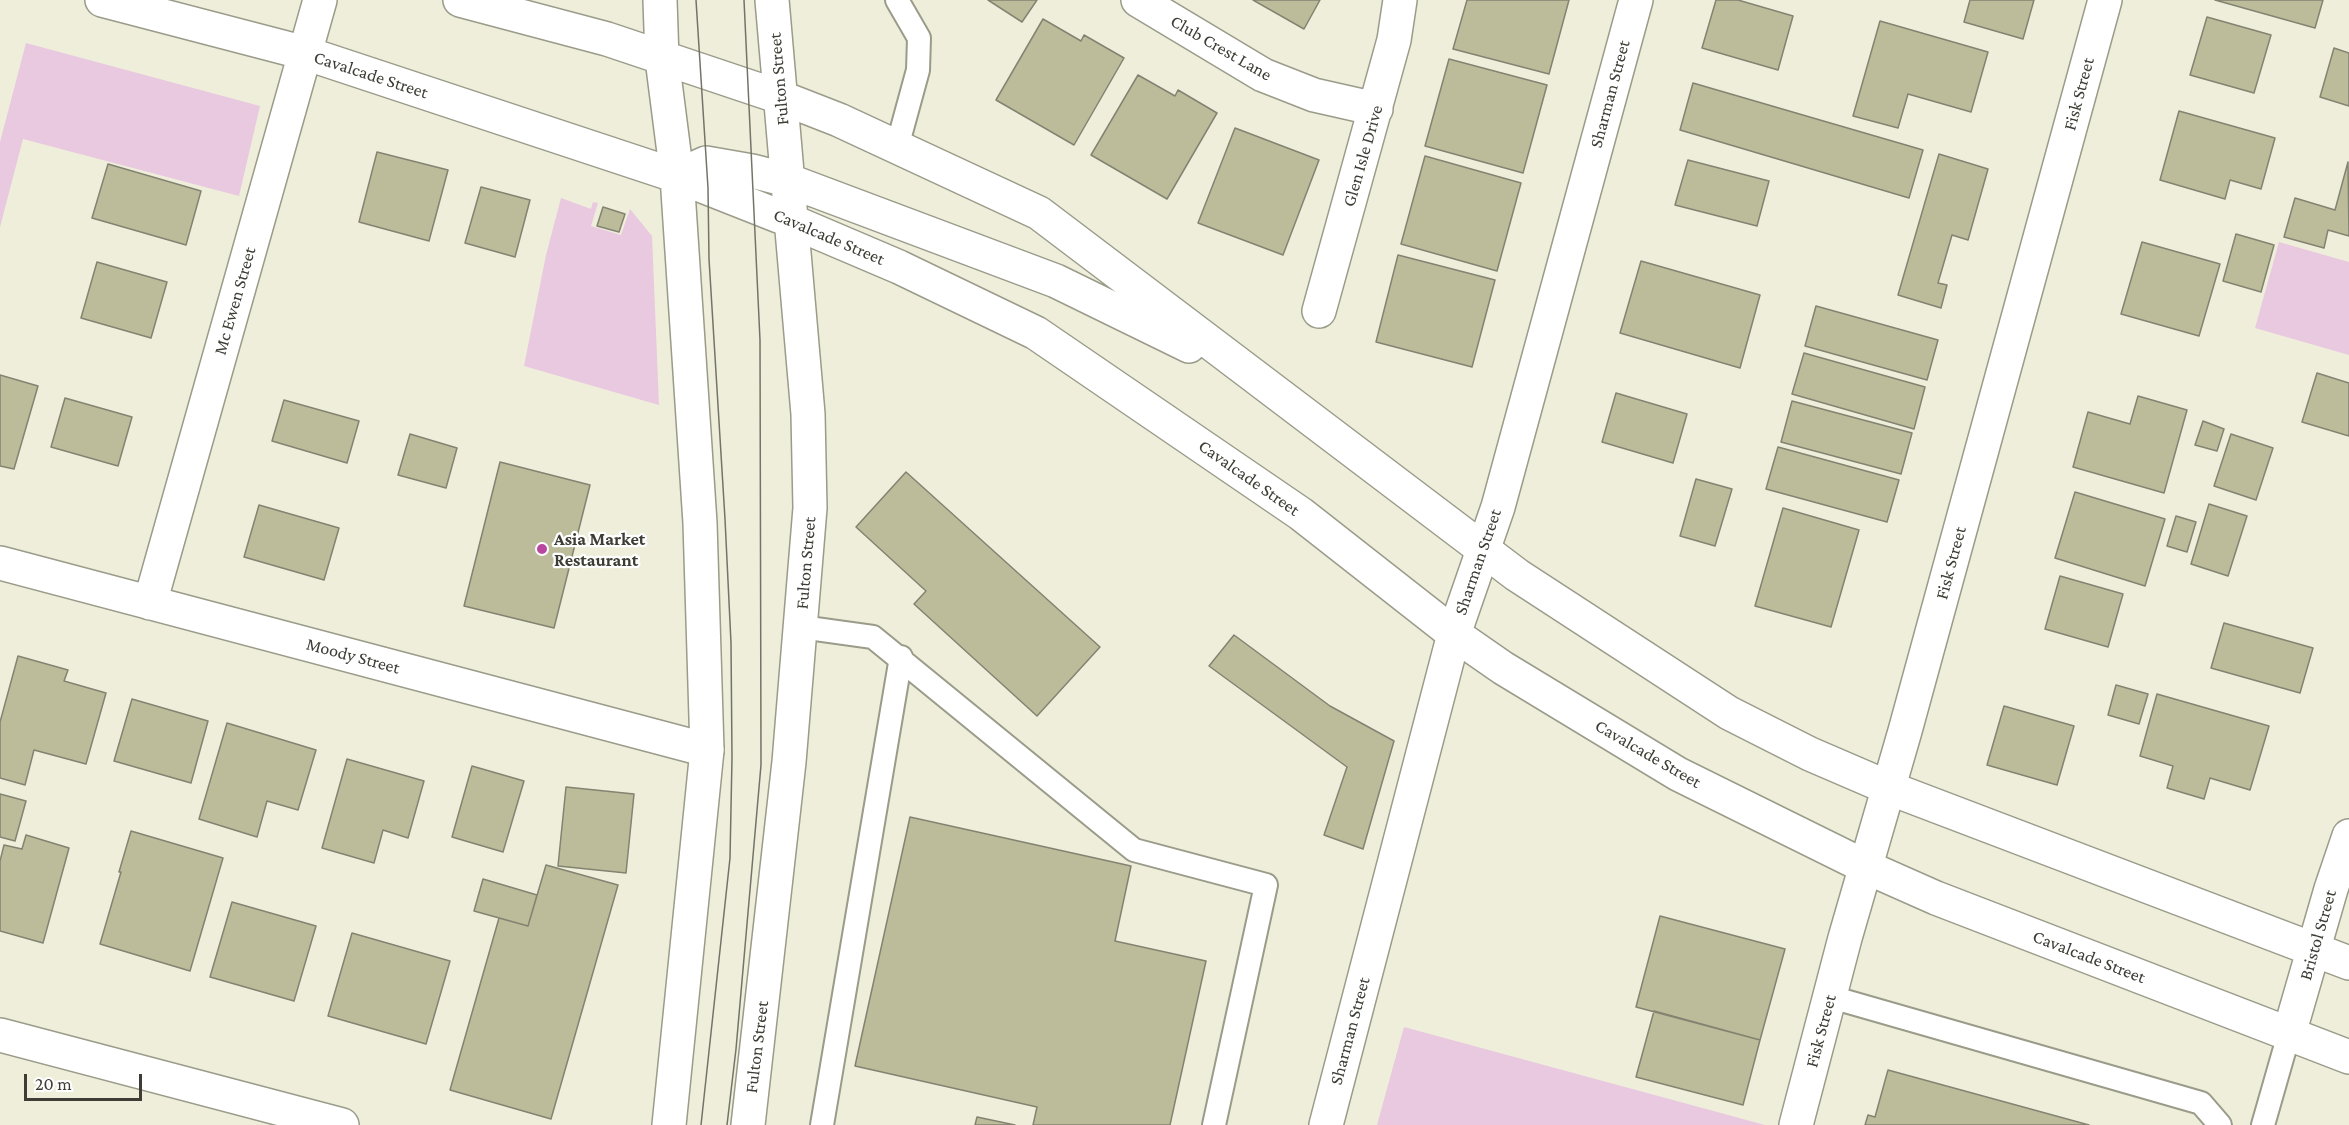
<!DOCTYPE html>
<style>
body{margin:0}
#map{position:relative;width:2349px;height:1125px;overflow:hidden;background:#eeeedb;font-family:"Crimson Pro",serif}
canvas{display:block}
.scale{position:absolute;left:24px;top:1074px;width:118px;height:27px;box-sizing:border-box;border:3px solid #3d3d35;border-top:0;padding-left:8px;font-size:18px;line-height:21px;white-space:nowrap;color:#3d3d35;-webkit-text-stroke:4px #fff;paint-order:stroke}
</style>
<div id="map">
<canvas width="2349" height="1125"></canvas>
<div class="scale">20 m</div>
</div>
<script>
const ctx = document.querySelector('canvas').getContext('2d');
ctx.lineJoin = 'round';
function fillPath(path, color) { ctx.fillStyle = color; ctx.fill(path, 'evenodd'); }
function stroke(path, color, width, dash) { ctx.strokeStyle = color; ctx.lineWidth = width; ctx.lineCap = dash ? 'butt' : 'round'; ctx.setLineDash(dash || []); ctx.stroke(path); }
function label(font, color, halo, rows, align = 'center') {
  ctx.font = font + ' "Crimson Pro",serif'; ctx.lineWidth = 4.5; ctx.setLineDash([]); ctx.textBaseline = 'middle'; ctx.strokeStyle = halo; ctx.fillStyle = color; for (const [text, x, y, turn = 0] of rows) {
    ctx.save(); ctx.translate(x, y); ctx.rotate((+turn || 0) * Math.PI / 180); ctx.textAlign = isNaN(turn) ? turn : align; if (halo) ctx.strokeText(text, 0, 0); ctx.fillText(text, 0, 0); ctx.restore();
  }
}
fillPath(new Path2D(`
 M 26,43 L 260,106 L 239,196 L 23,139 L 0,227 L 0,142 Z
 M 561,198 L 591,209 L 593,202 L 598,203 L 591,226 L 621,235 L 630,209 L 652,236 L 659,405 L 524,366 L 546,255 Z
 M 2279,242 L 2349,262 L 2349,355 L 2255,328 Z
 M 1404,1027 L 1765,1125 L 1377,1125 Z`), '#e9c9df');
const building = new Path2D(`
 M 988,0 L 1037,0 L 1022,22 Z
 M 1253,0 L 1320,0 L 1304,29 Z
 M 1467,0 L 1569,0 L 1549,74 L 1453,49 Z
 M 1716,0 L 1738,0 L 1793,16 L 1778,70 L 1702,48 Z
 M 1970,0 L 2034,0 L 2023,39 L 1964,22 Z
 M 2215,0 L 2323,0 L 2315,28 Z
 M 2207,17 L 2271,35 L 2254,93 L 2190,75 Z
 M 1043,19 L 1081,41 L 1084,35 L 1124,58 L 1074,145 L 996,100 Z
 M 1880,21 L 1988,52 L 1971,112 L 1908,94 L 1898,128 L 1853,116 Z
 M 2334,48 L 2349,53 L 2349,106 L 2320,97 Z
 M 1449,59 L 1547,85 L 1523,173 L 1425,146 Z
 M 1138,75 L 1175,96 L 1178,90 L 1217,113 L 1167,199 L 1091,155 Z
 M 1693,83 L 1923,150 L 1909,198 L 1680,130 Z
 M 2179,111 L 2275,138 L 2261,189 L 2230,180 L 2225,199 L 2160,180 Z
 M 1235,128 L 1319,160 L 1283,255 L 1198,223 Z
 M 377,152 L 448,170 L 429,241 L 359,222 Z
 M 1939,154 L 1988,169 L 1968,240 L 1952,235 L 1938,283 L 1947,285 L 1941,308 L 1898,295 Z
 M 1425,156 L 1521,183 L 1497,271 L 1401,244 Z
 M 1688,160 L 1769,181 L 1757,226 L 1675,205 Z
 M 2348,162 L 2349,236 L 2328,230 L 2324,248 L 2284,237 L 2295,198 L 2335,210 Z
 M 108,164 L 201,191 L 186,245 L 92,218 Z
 M 481,187 L 530,200 L 515,257 L 465,243 Z
 M 603,207 L 625,214 L 619,232 L 597,226 Z
 M 2236,234 L 2274,245 L 2261,292 L 2223,281 Z
 M 2142,242 L 2220,264 L 2199,336 L 2121,314 Z
 M 1398,255 L 1495,280 L 1472,367 L 1376,342 Z
 M 1641,261 L 1760,295 L 1740,368 L 1620,333 Z
 M 97,262 L 167,282 L 151,338 L 81,318 Z
 M 1816,306 L 1938,340 L 1927,380 L 1805,346 Z
 M 1804,353 L 1925,387 L 1914,429 L 1792,394 Z
 M 2317,373 L 2349,383 L 2349,436 L 2302,422 Z
 M 0,375 L 38,386 L 14,469 L 0,466 Z
 M 1616,393 L 1687,414 L 1673,463 L 1602,442 Z
 M 2138,396 L 2187,410 L 2164,493 L 2073,467 L 2088,412 L 2130,424 Z
 M 65,398 L 132,417 L 118,466 L 51,447 Z
 M 284,400 L 359,421 L 347,463 L 272,441 Z
 M 1792,401 L 1912,433 L 1901,474 L 1781,442 Z
 M 2203,421 L 2224,429 L 2217,451 L 2195,445 Z
 M 410,434 L 457,448 L 446,488 L 398,475 Z
 M 2231,434 L 2273,448 L 2256,500 L 2214,486 Z
 M 1778,447 L 1899,480 L 1887,522 L 1766,489 Z
 M 500,462 L 590,485 L 554,628 L 464,606 Z
 M 906,472 L 1100,647 L 1037,716 L 914,604 L 926,591 L 856,527 Z
 M 1696,479 L 1732,489 L 1715,546 L 1680,536 Z
 M 2075,492 L 2165,519 L 2145,586 L 2055,558 Z
 M 2209,504 L 2247,516 L 2228,576 L 2191,564 Z
 M 259,505 L 339,528 L 324,580 L 244,557 Z
 M 1783,508 L 1859,530 L 1831,627 L 1755,606 Z
 M 2176,516 L 2196,522 L 2187,552 L 2167,546 Z
 M 2060,576 L 2123,594 L 2108,647 L 2045,629 Z
 M 2224,623 L 2313,648 L 2300,693 L 2211,668 Z
 M 1234,635 L 1330,706 L 1394,741 L 1363,849 L 1324,835 L 1347,767 L 1209,666 Z
 M 18,656 L 68,670 L 64,681 L 106,693 L 86,764 L 34,750 L 25,785 L 0,778 L 0,722 Z
 M 2116,685 L 2148,694 L 2139,724 L 2108,715 Z
 M 2157,694 L 2269,726 L 2250,790 L 2210,778 L 2204,799 L 2167,788 L 2173,766 L 2140,756 Z
 M 132,699 L 208,721 L 191,783 L 114,761 Z
 M 2004,706 L 2074,726 L 2057,785 L 1987,765 Z
 M 227,723 L 316,750 L 298,810 L 267,801 L 257,837 L 199,819 Z
 M 347,759 L 424,781 L 408,838 L 383,830 L 374,863 L 322,848 Z
 M 472,766 L 524,781 L 503,852 L 452,837 Z
 M 566,787 L 634,794 L 626,873 L 558,866 Z
 M 0,794 L 26,801 L 15,841 L 0,837 Z
 M 910,817 L 1131,866 L 1115,941 L 1206,961 L 1170,1125 L 1033,1125 L 1037,1107 L 855,1066 Z
 M 131,831 L 223,858 L 190,971 L 100,944 L 121,872 L 119,872 Z
 M 26,835 L 69,848 L 43,943 L 0,931 L 0,861 L 4,845 L 22,849 Z
 M 546,865 L 618,885 L 551,1119 L 450,1090 L 499,918 L 528,926 Z
 M 483,879 L 537,895 L 528,926 L 474,911 Z
 M 232,902 L 316,926 L 294,1001 L 210,977 Z
 M 1660,916 L 1785,949 L 1760,1040 L 1636,1007 Z
 M 352,933 L 450,961 L 426,1044 L 328,1016 Z
 M 1654,1011 L 1760,1040 L 1743,1105 L 1636,1077 Z
 M 1888,1070 L 2089,1125 L 1865,1125 L 1868,1115 L 1875,1117 Z
 M 977,1117 L 1015,1125 L 975,1125 Z`);
fillPath(building, '#bcbc9a');
stroke(building, '#838372', 1.5);
const service = new Path2D(`
 M 897,147 L 918,70 L 919,38 L 897,0
 M 801,627 L 873,637 L 1134,850 L 1266,885 L 1214,1125
 M 1831,997 L 2201,1103 L 2220,1125
 M 822,1125 L 901,657
 M 2263,1125 L 2289,1034`);
const minor = new Path2D(`
 M 1138,0 L 1263,75 L 1314,95 L 1376,109
 M 1319,311 L 1394,40 L 1400,0
 M 0,563 L 707,750
 M 150,603 L 320,0
 M 2289,1034 L 2331,889 L 2349,836
 M 0,1035 L 342,1125
 M 1326,1125 L 1454,634 L 1498,507 L 1636,0
 M 1796,1125 L 1845,938 L 1905,731 L 2105,0`);
const secondary = new Path2D(`
 M 102,0 L 305,53 L 677,176 L 791,221 L 899,267 L 1036,333 L 1301,514 L 1454,634 L 1503,668 L 1678,774 L 1866,867 L 1936,898 L 2349,1057
 M 460,0 L 607,39 L 780,97 L 839,120 L 1039,213 L 1517,575 L 1729,713 L 1810,754 L 1889,788 L 2349,963
 M 660,0 L 662,59 L 677,176 L 700,523 L 707,750 L 669,1125
 M 677,176 L 706,163 L 752,171 L 787,180 L 1056,281 L 1189,346
 M 748,1125 L 789,762 L 810,508 L 808,414 L 772,0`);
stroke(service, '#9a9b89', 26);
stroke(minor, '#9a9b89', 36);
stroke(secondary, '#9a9b89', 36);
stroke(service, '#fff', 22);
stroke(minor, '#fff', 33);
stroke(secondary, '#fff', 33);
stroke(new Path2D(`
 M 696,0 L 708,188 L 709,259 L 725,519 L 731,643 L 732,758 L 730,858 L 701,1125
 M 727,1125 L 736,1049 L 761,765 L 760,340 L 744,0`), '#737367', 1.5);
for (const [x, y, r, color] of [
 [542,549,6,"#b9469f"]
]) { const dot = new Path2D(); dot.arc(x, y, r, 0, 2 * Math.PI); ctx.fillStyle = color; ctx.fill(dot); stroke(dot, '#fff', 2); }
label('18px', '#3d3d35', '#fff', [
 ["Club Crest Lane",1221,48,30],
 ["Cavalcade Street",371,75,18],
 ["Fulton Street",779,79,-95],
 ["Sharman Street",1610,94,-75],
 ["Fisk Street",2079,94,-75],
 ["Glen Isle Drive",1363,156,-74],
 ["Cavalcade Street",829,237,23],
 ["Mc Ewen Street",235,301,-74],
 ["Cavalcade Street",1249,478,35],
 ["Sharman Street",1478,562,-71],
 ["Fulton Street",806,563,-85],
 ["Fisk Street",1951,563,-75],
 ["Moody Street",353,656,15],
 ["Cavalcade Street",1648,754,30],
 ["Bristol Street",2318,935,-74],
 ["Cavalcade Street",2089,957,21],
 ["Sharman Street",1350,1031,-75],
 ["Fisk Street",1821,1031,-75],
 ["Fulton Street",757,1047,-83]
]);
label('bold 18px', '#3d3d35', '#fff', [
 ["Asia Market",554,539],
 ["Restaurant",554,560]
], 'left');
</script>
